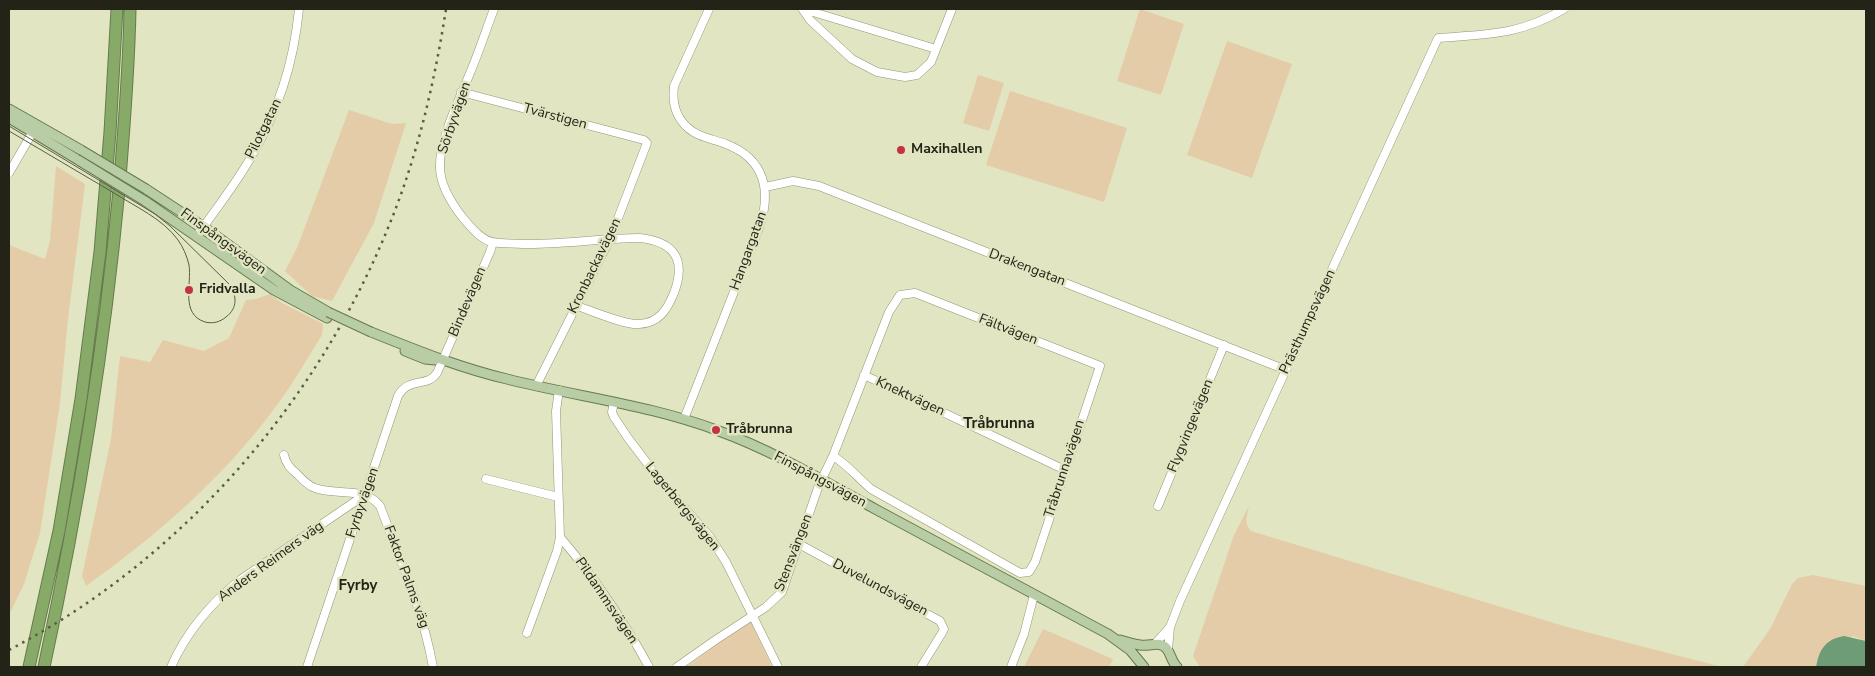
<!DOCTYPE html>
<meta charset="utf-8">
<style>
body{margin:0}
#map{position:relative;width:1875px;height:676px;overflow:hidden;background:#e1e5c1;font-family:"Nunito Sans",sans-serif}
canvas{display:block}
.frame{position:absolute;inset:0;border:10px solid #232417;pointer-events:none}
</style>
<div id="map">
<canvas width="1875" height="676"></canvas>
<div class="frame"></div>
</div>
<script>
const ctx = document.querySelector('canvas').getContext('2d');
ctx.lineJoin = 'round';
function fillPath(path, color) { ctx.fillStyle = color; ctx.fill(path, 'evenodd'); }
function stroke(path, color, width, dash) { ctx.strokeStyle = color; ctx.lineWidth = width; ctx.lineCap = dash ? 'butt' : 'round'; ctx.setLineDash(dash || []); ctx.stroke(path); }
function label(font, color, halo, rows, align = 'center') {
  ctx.font = font + ' "Nunito Sans",sans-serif'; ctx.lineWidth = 5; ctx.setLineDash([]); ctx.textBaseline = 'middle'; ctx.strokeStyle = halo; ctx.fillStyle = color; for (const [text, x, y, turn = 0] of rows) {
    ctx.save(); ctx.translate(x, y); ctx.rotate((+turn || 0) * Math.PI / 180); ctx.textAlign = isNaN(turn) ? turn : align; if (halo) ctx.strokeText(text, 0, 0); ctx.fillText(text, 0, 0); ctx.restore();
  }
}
fillPath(new Path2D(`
 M 1140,9 L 1184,24 L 1161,95 L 1117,81 Z
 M 1227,41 L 1292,64 L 1252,178 L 1187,155 Z
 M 978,75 L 1004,83 L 989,131 L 963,123 Z
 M 1010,91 L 1127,128 L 1104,202 L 986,165 Z
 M 349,110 L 392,124 L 406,123 L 374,223 L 332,301 L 312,296 L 285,271 L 297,248 Z
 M 56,166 L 85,184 L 68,319 L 60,403 L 40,533 L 24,584 L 9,615 L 9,245 L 45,259 L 50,241 Z
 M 270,294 L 282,303 L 323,324 L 322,335 C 306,360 292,386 274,409 C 222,479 156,536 86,586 L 82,576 L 111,439 L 120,356 L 150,362 L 163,340 L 204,351 L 229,338 L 246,300 L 256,299 Z
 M 1249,506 C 1247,515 1244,524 1251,531 L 1567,627 L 1722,667 L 1200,667 L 1193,656 L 1234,535 Z
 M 1813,575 L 1866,586 L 1866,641 L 1853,636 L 1817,660 L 1816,667 L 1743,667 L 1770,629 L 1792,584 L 1798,578 Z
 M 751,622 L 772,667 L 687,667 L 728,636 Z
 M 1043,629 L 1113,659 L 1109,667 L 1024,667 Z`), '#e5cca8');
fillPath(new Path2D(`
 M 1844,636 L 1866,641 L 1866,667 L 1816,667 C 1819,649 1826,639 1844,636 Z`), '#6e9c77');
const minor = new Path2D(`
 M 494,9 C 486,30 479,52 470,73 C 460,98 439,140 440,167 C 440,185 452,204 463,218 C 471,227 480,239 492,242 C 502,244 513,243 523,244 C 562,245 601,238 640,238 C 676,242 686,261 674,293 C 667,310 659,323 639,324 C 624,325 593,311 577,306
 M 803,9 L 936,49
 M 803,10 L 810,20 L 852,59 L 877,72 L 905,77 L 917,75 L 931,62 L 952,9
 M 461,92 L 644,140 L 647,143 L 610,239 L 536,386
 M 9,173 L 35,128
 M 765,187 L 793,181 L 819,186 L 1286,370
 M 197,236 C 215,210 236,184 251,157 C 278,112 294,61 299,9
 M 864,375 L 1065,470
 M 559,390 L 556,411 L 560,537 C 594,577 624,621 649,667
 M 614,402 L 612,412 L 614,417 L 628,438 L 659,479 L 710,537 L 726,562 L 778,667
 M 684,419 L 759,228 C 772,191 765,159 726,144 C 713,139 697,137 687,127 C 675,116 672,102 674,86 L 709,9
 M 284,455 C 286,464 290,468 297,474 C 302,479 308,486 315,488 C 336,496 365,486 380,506 C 400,559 423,611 433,667
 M 486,479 L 558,497
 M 1158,506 L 1224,345
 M 799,544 L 940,621 L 944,629 L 942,633 L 921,667
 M 527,633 L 557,551 L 560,537
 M 1155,644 L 1170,627
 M 1168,650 L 1170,627 L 1180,601 L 1438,38 C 1488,34 1520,35 1564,9
 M 171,667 C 186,633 211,603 240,580 L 366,494
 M 307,667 L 398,396 C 409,376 427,388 437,373 L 490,252 L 493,242
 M 677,667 L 714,641 L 766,607 L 782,592 L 819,485 L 833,456 L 889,312 L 900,295 L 915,293 L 1100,366 L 1035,562 L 1029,572 L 1020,573 L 871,489 C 858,478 848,465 833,456
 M 1011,667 L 1024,634 L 1034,595`);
const major = new Path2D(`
 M 9,109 L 81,150
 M 9,118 L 80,161
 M 146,189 L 204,227 L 290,290 L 328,312
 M 145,201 L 274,290 L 327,318
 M 371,332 C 416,350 460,368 507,379 C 578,397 651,405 719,431 C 774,451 825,482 877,510 C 954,552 1031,593 1108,634 L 1130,650 L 1144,667
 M 405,351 L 425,359 L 435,360
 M 1120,640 C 1127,642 1134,644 1140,645 C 1150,647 1160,640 1167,649 C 1171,655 1172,662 1177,667`);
const highway = new Path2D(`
 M 29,667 L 59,531 L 81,399 L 100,252 L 110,132 L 117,9
 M 44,667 C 78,510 104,351 119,190 C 124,130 129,69 130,9`);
stroke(minor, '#929675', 9);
stroke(major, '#657b4c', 11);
stroke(highway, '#657b4c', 13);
stroke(minor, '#fff', 8);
stroke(major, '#b8cca5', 9);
stroke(highway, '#88aa69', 11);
stroke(new Path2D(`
 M 9,126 L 155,214 L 170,226 L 229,284 C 237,295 238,308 226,317 C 220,322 213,324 205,322 C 180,314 192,284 189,265 C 187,256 183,247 178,240 C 163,219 136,207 114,193 C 79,172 44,152 9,131`), '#5a5c48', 1);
stroke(new Path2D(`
 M 9,650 C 190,555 330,389 400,197 C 422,136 436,73 446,9`), '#5a5c48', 2.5, [2.5, 5]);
const majorBridge = new Path2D(`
 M 81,150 L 146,189
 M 80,161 L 145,201
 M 328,312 L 371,332`);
stroke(majorBridge, '#657b4c', 11, []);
stroke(majorBridge, '#b8cca5', 9);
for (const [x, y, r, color] of [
 [901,150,5,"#c33343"],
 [189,290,5,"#c33343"],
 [716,430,5,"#c33343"]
]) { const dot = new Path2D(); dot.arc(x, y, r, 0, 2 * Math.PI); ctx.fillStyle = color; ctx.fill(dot); stroke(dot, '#e1e5c1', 2); }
label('14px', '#232417', '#e1e5c1', [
 ["Tvärstigen",555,117,15],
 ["Sörbyvägen",455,118,-71],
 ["Pilotgatan",264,129,-64],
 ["Finspångsvägen",223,242,36],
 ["Hangargatan",749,251,-70],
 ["Kronbackavägen",595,266,-64],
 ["Drakengatan",1027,268,21],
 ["Bindevägen",468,302,-67],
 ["Prästhumpsvägen",1308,322,-65],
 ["Fältvägen",1008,330,21],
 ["Knektvägen",910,397,25],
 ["Flygvingevägen",1191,426,-68],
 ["Tråbrunnavägen",1065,469,-72],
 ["Finspångsvägen",820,480,28],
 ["Fyrbyvägen",363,503,-71],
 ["Lagerbergsvägen",682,507,51],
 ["Stensvängen",794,553,-69],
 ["Anders Reimers väg",271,562,-36],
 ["Faktor Palms väg",406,577,70],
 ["Duvelundsvägen",880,588,28],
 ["Pildammsvägen",606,601,56]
]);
label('bold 14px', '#232417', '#e1e5c1', [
 ["Maxihallen",911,150],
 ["Fridvalla",199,290],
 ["Tråbrunna",726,430]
], 'left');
label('bold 15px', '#232417', '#e1e5c1', [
 ["Tråbrunna",999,424],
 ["Fyrby",358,586]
]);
</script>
